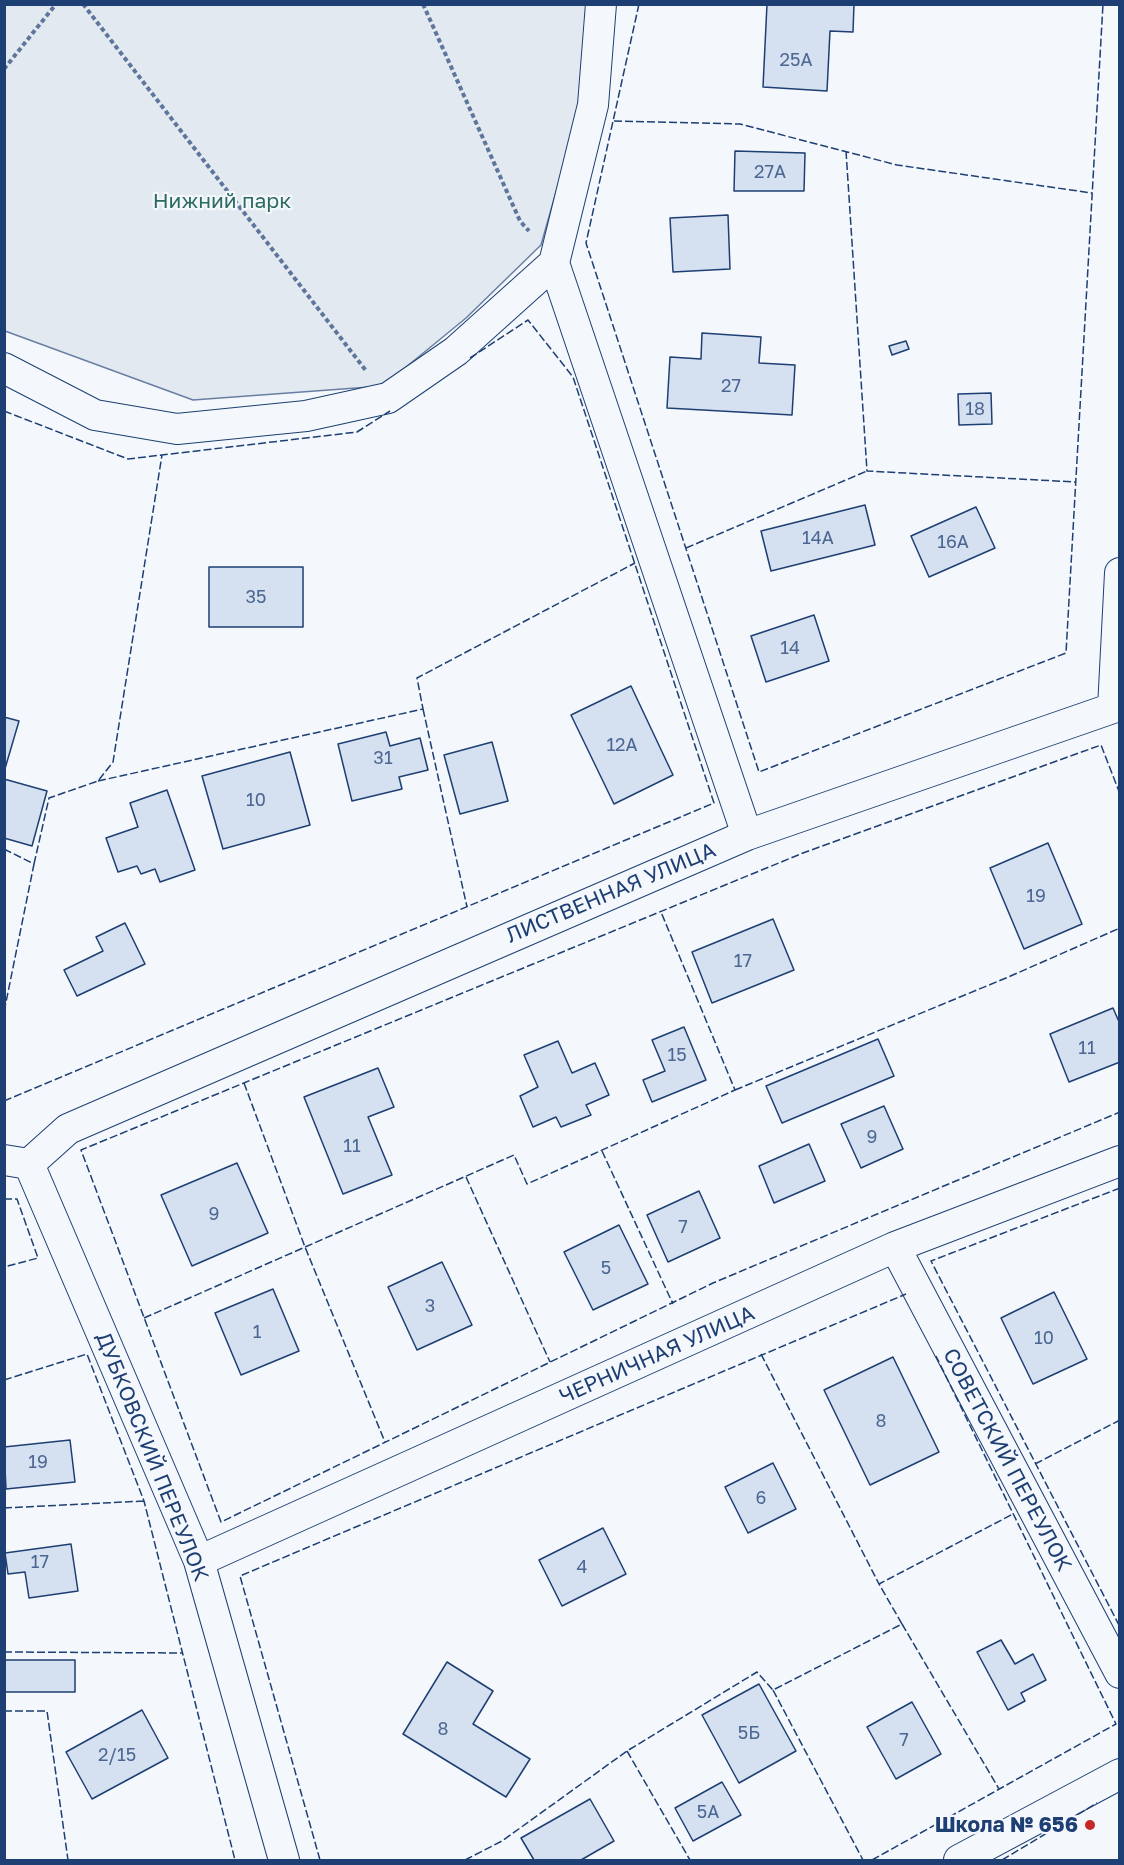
<!DOCTYPE html>
<meta charset="utf-8">
<style>
body{margin:0}
#map{position:relative;width:1124px;height:1865px;overflow:hidden;background:#f4f7fb;font-family:"Golos Text",sans-serif}
canvas{display:block}
.frame{position:absolute;inset:0;border:6px solid #1d3f73;pointer-events:none}
</style>
<div id="map">
<canvas width="1124" height="1865"></canvas>
<div class="frame"></div>
</div>
<script>
const ctx = document.querySelector('canvas').getContext('2d');
ctx.lineJoin = 'round';
function fillPath(path, color) { ctx.fillStyle = color; ctx.fill(path, 'evenodd'); }
function stroke(path, color, width, dash) { ctx.strokeStyle = color; ctx.lineWidth = width; ctx.lineCap = dash ? 'butt' : 'round'; ctx.setLineDash(dash || []); ctx.stroke(path); }
function label(font, color, halo, rows, align = 'center') {
  ctx.font = font + ' "Golos Text",sans-serif'; ctx.lineWidth = 4.5; ctx.setLineDash([]); ctx.textBaseline = 'middle'; ctx.strokeStyle = halo; ctx.fillStyle = color; for (const [text, x, y, turn = 0] of rows) {
    ctx.save(); ctx.translate(x, y); ctx.rotate((+turn || 0) * Math.PI / 180); ctx.textAlign = isNaN(turn) ? turn : align; if (halo) ctx.strokeText(text, 0, 0); ctx.fillText(text, 0, 0); ctx.restore();
  }
}
const green = new Path2D(`
 M 4,5 L 588,5 L 580,107 L 541,245 L 466,318 L 383,386 L 193,400 L 5,331 Z`);
fillPath(green, '#e3e9f0');
stroke(green, '#687fa3', 1.5);
const building = new Path2D(`
 M 767,4 L 854,4 L 853,32 L 830,31 L 827,91 L 763,87 Z
 M 735,151 L 805,153 L 804,191 L 734,191 Z
 M 728,215 L 730,269 L 673,272 L 670,218 Z
 M 702,333 L 761,337 L 759,363 L 795,365 L 792,415 L 667,408 L 670,357 L 701,359 Z
 M 906,341 L 909,349 L 892,355 L 889,346 Z
 M 991,393 L 992,424 L 959,425 L 958,394 Z
 M 865,505 L 875,545 L 771,571 L 761,531 Z
 M 976,507 L 995,548 L 929,577 L 911,536 Z
 M 209,567 L 303,567 L 303,627 L 209,627 Z
 M 814,615 L 829,661 L 766,682 L 751,636 Z
 M 631,686 L 673,775 L 614,804 L 571,715 Z
 M 4,717 L 19,721 L 4,772 Z
 M 386,732 L 390,746 L 420,738 L 428,770 L 399,777 L 402,789 L 352,801 L 338,744 Z
 M 492,742 L 508,801 L 460,814 L 444,755 Z
 M 290,752 L 310,825 L 223,849 L 202,776 Z
 M 4,779 L 47,791 L 32,846 L 4,838 Z
 M 167,790 L 195,870 L 160,882 L 155,869 L 141,874 L 137,866 L 118,872 L 106,838 L 138,827 L 130,803 Z
 M 1048,843 L 1082,924 L 1024,949 L 990,868 Z
 M 773,919 L 794,970 L 712,1003 L 692,952 Z
 M 125,923 L 145,964 L 77,996 L 64,970 L 103,951 L 96,937 Z
 M 1113,1008 L 1120,1024 L 1120,1062 L 1069,1082 L 1050,1034 Z
 M 684,1027 L 706,1080 L 652,1102 L 643,1080 L 665,1071 L 652,1040 Z
 M 878,1039 L 894,1076 L 782,1123 L 766,1086 Z
 M 558,1041 L 572,1073 L 595,1063 L 609,1095 L 586,1105 L 591,1115 L 561,1127 L 556,1117 L 533,1127 L 520,1096 L 538,1087 L 524,1055 Z
 M 378,1068 L 394,1107 L 368,1117 L 392,1175 L 343,1194 L 304,1097 Z
 M 884,1106 L 903,1149 L 861,1168 L 841,1124 Z
 M 809,1144 L 825,1181 L 774,1203 L 759,1166 Z
 M 237,1163 L 268,1233 L 192,1266 L 161,1195 Z
 M 699,1191 L 720,1238 L 668,1262 L 647,1215 Z
 M 619,1225 L 648,1284 L 593,1310 L 564,1252 Z
 M 442,1262 L 472,1325 L 417,1350 L 388,1287 Z
 M 273,1289 L 299,1351 L 241,1375 L 215,1313 Z
 M 1054,1292 L 1087,1359 L 1033,1384 L 1001,1318 Z
 M 893,1357 L 939,1452 L 870,1485 L 824,1390 Z
 M 70,1440 L 75,1482 L 6,1489 L 4,1447 Z
 M 773,1463 L 796,1509 L 748,1533 L 725,1487 Z
 M 603,1528 L 626,1574 L 562,1606 L 539,1560 Z
 M 71,1544 L 78,1591 L 29,1598 L 25,1572 L 8,1574 L 5,1553 Z
 M 1001,1640 L 1015,1664 L 1033,1654 L 1046,1680 L 1021,1693 L 1025,1701 L 1008,1710 L 977,1652 Z
 M 4,1660 L 75,1660 L 75,1692 L 4,1692 Z
 M 447,1662 L 493,1691 L 473,1724 L 530,1759 L 506,1797 L 403,1734 Z
 M 759,1684 L 796,1751 L 739,1783 L 702,1715 Z
 M 912,1702 L 941,1754 L 896,1779 L 867,1727 Z
 M 142,1710 L 168,1758 L 92,1799 L 66,1752 Z
 M 722,1782 L 741,1815 L 693,1841 L 675,1808 Z
 M 590,1799 L 614,1841 L 581,1860 L 534,1860 L 521,1838 Z`);
fillPath(building, '#d5e0f0');
stroke(building, '#1d3f73', 1.5);
const minor = new Path2D(`
 M 554,263 L 747,835
 M 4,368 L 95,415 L 177,429 L 306,416 L 388,398 L 456,351 L 554,263 L 593,105 L 601,4
 M 4,1160 L 29,1164 L 68,1129 L 747,835 L 1113,708 L 1120,573
 M 29,1164 L 199,1561 L 284,1860
 M 895,1247 L 1120,1673
 M 199,1561 L 895,1247 L 1120,1161
 M 959,1860 L 1120,1774`);
stroke(minor, '#1d3f73', 32);
stroke(new Path2D(`
 M 83,4 L 367,372
 M 423,4 L 520,221 L 529,231
 M 4,69 L 56,4`), '#5e769c', 4, [4.5, 3]);
stroke(minor, '#f4f7fb', 30);
stroke(new Path2D(`
 M 639,4 L 586,243 L 759,772 L 1066,653 L 1103,4
 M 614,121 L 740,124 L 897,165 L 1092,193
 M 846,151 L 867,471 L 1076,482
 M 4,411 L 128,459 L 357,432 L 390,411
 M 686,548 L 867,471
 M 423,709 L 467,907
 M 98,781 L 423,709 L 417,678 L 635,563
 M 1120,794 L 1101,745 L 803,853 L 81,1150 L 221,1522 L 713,1283 L 1120,1112
 M 4,849 L 34,864 L 4,1012
 M 34,864 L 49,798 L 98,781 L 113,762 L 162,455
 M 244,1083 L 305,1247 L 385,1442
 M 735,1090 L 1006,978 L 1120,928
 M 4,1101 L 714,803 L 573,377 L 528,320 L 470,358
 M 602,1151 L 673,1304
 M 466,1177 L 550,1362
 M 1120,1188 L 931,1261 L 1120,1627
 M 4,1199 L 17,1199 L 38,1258 L 4,1267
 M 144,1318 L 514,1155 L 527,1184 L 735,1090 L 661,912
 M 761,1354 L 879,1584
 M 4,1380 L 87,1354 L 144,1501 L 235,1860
 M 1035,1464 L 1120,1420
 M 4,1508 L 144,1501
 M 902,1624 L 999,1789
 M 4,1652 L 183,1653
 M 773,1690 L 863,1860
 M 4,1711 L 47,1711 L 68,1860
 M 627,1751 L 690,1860
 M 320,1860 L 240,1576 L 906,1294
 M 465,1860 L 502,1841 L 627,1751 L 757,1672 L 773,1690 L 902,1624 L 879,1584 L 1013,1514
 M 872,1860 L 1116,1724 L 936,1356
 M 1002,1860 L 1097,1803`), '#1d3f73', 1.5, [8, 3]);
for (const [x, y, r, color] of [
 [1090,1825,6,"#c62828"]
]) { const dot = new Path2D(); dot.arc(x, y, r, 0, 2 * Math.PI); ctx.fillStyle = color; ctx.fill(dot); stroke(dot, '#f4f7fb', 2); }
label('18px', '#4b6792', null, [
 ["25А",796,60],
 ["27А",770,172],
 ["27",731,386],
 ["18",975,409],
 ["14А",818,538],
 ["16А",953,542],
 ["35",256,597],
 ["14",790,648],
 ["12А",622,745],
 ["31",383,758],
 ["10",256,800],
 ["19",1036,896],
 ["17",743,961],
 ["11",1087,1048],
 ["15",677,1055],
 ["9",872,1137],
 ["11",352,1146],
 ["9",214,1214],
 ["7",683,1227],
 ["5",606,1268],
 ["3",430,1306],
 ["1",257,1332],
 ["10",1044,1338],
 ["8",881,1421],
 ["19",38,1462],
 ["6",761,1498],
 ["17",40,1562],
 ["4",582,1567],
 ["8",443,1729],
 ["5Б",749,1733],
 ["7",904,1740],
 ["2/15",117,1755],
 ["5А",708,1812]
]);
label('21px', '#2c6c60', '#f4f7fb', [
 ["Нижний парк",222,201]
]);
label('21px', '#1d3f73', '#f4f7fb', [
 ["ЛИСТВЕННАЯ УЛИЦА",611,893,-23],
 ["ЧЕРНИЧНАЯ УЛИЦА",657,1355,-24],
 ["ДУБКОВСКИЙ ПЕРЕУЛОК",152,1457,68],
 ["СОВЕТСКИЙ ПЕРЕУЛОК",1007,1460,62]
]);
label('bold 21px', '#1d3f73', '#f4f7fb', [
 ["Школа № 656",1078,1825]
], 'right');
</script>
